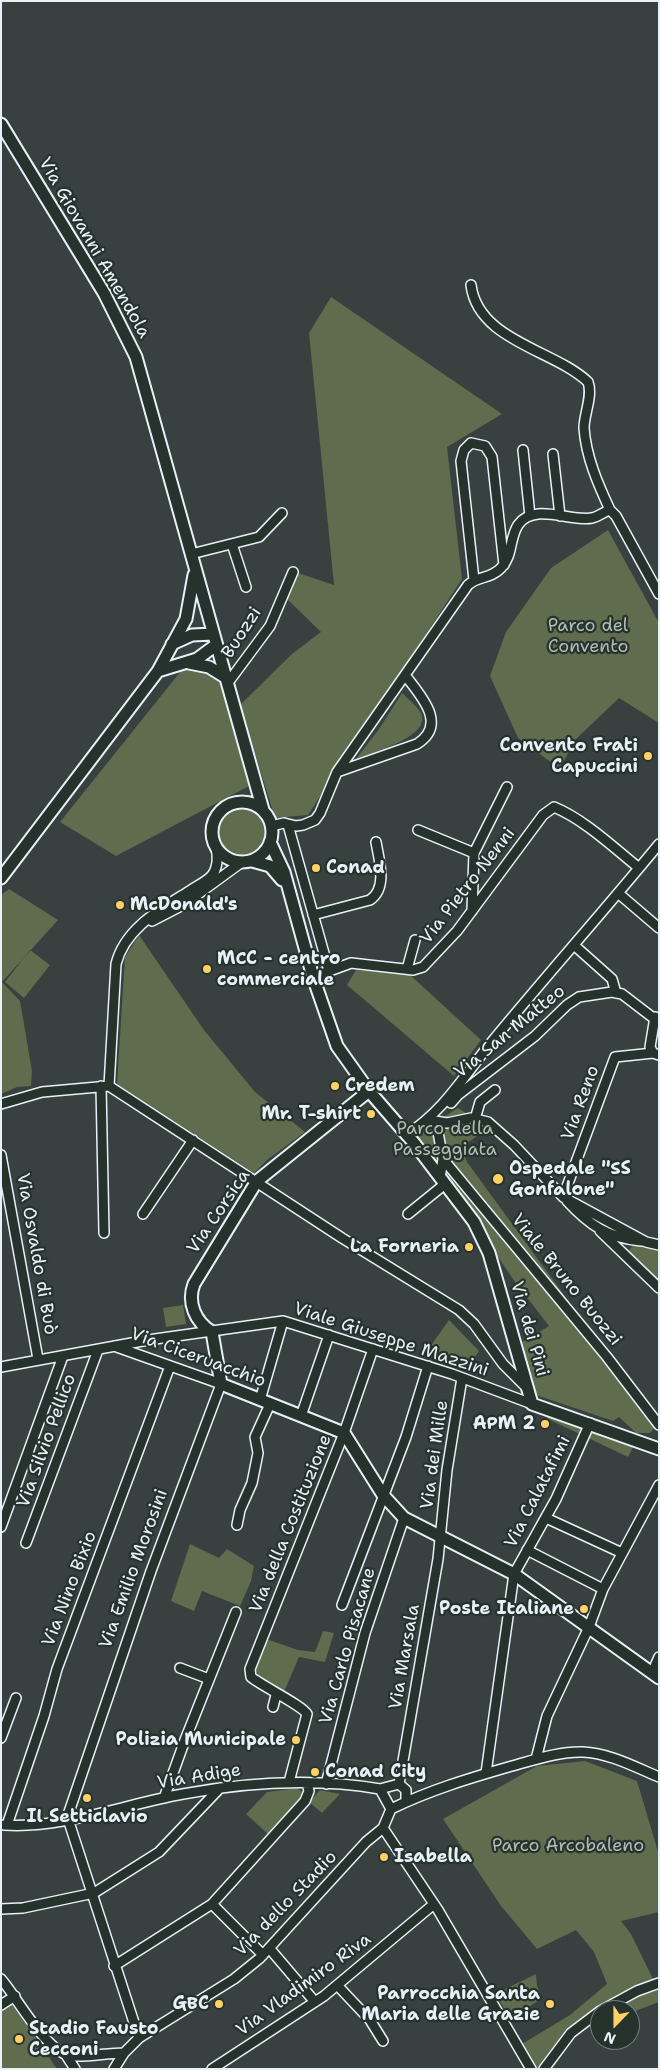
<!DOCTYPE html>
<meta charset="utf-8">
<style>
body{margin:0}
#map{position:relative;width:660px;height:2070px;overflow:hidden;background:#384040;font-family:"Shantell Sans",sans-serif}
canvas{display:block}
.frame{position:absolute;inset:0;border:2px solid #e8f1f8;pointer-events:none}
.north{position:absolute;left:590px;top:2000px;width:50px;height:50px;box-sizing:border-box;background:#26332d;border:1px solid #747f7e;border-radius:50%;rotate:202deg;font-size:14px;font-weight:700;line-height:20px;text-align:center;color:#e8f1f8}
.north::after{content:'';display:block;margin:auto;width:18px;height:22px;background:#ffd166;clip-path:polygon(50% 0,100% 100%,50% 72%,0 100%)}
</style>
<div id="map">
<canvas width="660" height="2070"></canvas>
<div class="frame"></div>
<div class="north">N</div>
</div>
<script>
const ctx = document.querySelector('canvas').getContext('2d');
ctx.lineJoin = 'round';
function fillPath(path, color) { ctx.fillStyle = color; ctx.fill(path, 'evenodd'); }
function stroke(path, color, width, dash) { ctx.strokeStyle = color; ctx.lineWidth = width; ctx.lineCap = dash ? 'butt' : 'round'; ctx.setLineDash(dash || []); ctx.stroke(path); }
function label(font, color, halo, rows, align = 'center') {
  ctx.font = font + ' "Shantell Sans",sans-serif'; ctx.lineWidth = 4.5; ctx.setLineDash([]); ctx.textBaseline = 'middle'; ctx.strokeStyle = halo; ctx.fillStyle = color; for (const [text, x, y, turn = 0] of rows) {
    ctx.save(); ctx.translate(x, y); ctx.rotate((+turn || 0) * Math.PI / 180); ctx.textAlign = isNaN(turn) ? turn : align; if (halo) ctx.strokeText(text, 0, 0); ctx.fillText(text, 0, 0); ctx.restore();
  }
}
fillPath(new Path2D(`
 M 331,297 L 502,414 L 447,447 L 462,579 L 308,815 L 275,818 L 240,705 L 292,654 L 321,632 L 286,598 L 298,573 L 334,585 L 309,333 Z
 M 608,530 L 659,623 L 659,723 L 619,698 L 574,741 L 560,769 L 518,738 L 490,676 L 506,632 L 551,568 Z
 M 185,666 L 220,678 L 249,786 L 116,856 L 60,822 Z
 M 402,693 C 408,699 417,706 421,713 C 432,737 371,753 356,759 L 379,729 Z
 M217 832a24 24 0 1 1 48 0a24 24 0 1 1-48 0Z
 M 9,889 L 58,920 L 2,982 L 20,1001 L 32,1071 L 31,1086 L 17,1087 L 1,1094 L 1,895 Z
 M 139,935 L 204,1030 L 255,1092 L 305,1132 L 267,1160 L 254,1173 L 117,1084 L 125,957 Z
 M 30,950 L 50,965 L 24,998 L 5,982 Z
 M 356,970 L 409,974 L 481,1040 L 454,1076 L 347,985 Z
 M 458,1108 L 489,1128 L 467,1143 L 463,1152 L 467,1162 L 658,1424 L 650,1433 L 636,1433 L 619,1417 L 613,1421 L 536,1395 L 522,1342 L 549,1326 L 515,1282 L 415,1135 Z
 M 633,1245 L 659,1250 L 659,1285 L 626,1254 Z
 M 183,1305 L 186,1324 L 166,1327 L 163,1308 Z
 M 449,1320 L 479,1351 L 467,1369 L 437,1358 L 429,1348 Z
 M 551,1413 L 634,1445 L 628,1457 L 546,1418 Z
 M 190,1544 L 219,1558 L 227,1549 L 254,1566 L 251,1581 L 240,1606 L 202,1591 L 194,1611 L 171,1601 Z
 M 323,1631 L 334,1633 L 325,1662 L 299,1657 L 284,1692 L 260,1679 L 255,1668 L 266,1639 L 298,1650 L 315,1652 Z
 M 585,1761 L 637,1781 L 659,1855 L 659,1912 L 621,1921 L 631,1934 L 654,1981 L 566,2034 L 543,2069 L 530,2069 L 522,2044 L 570,2015 L 607,1984 L 594,1952 L 576,1930 L 537,1949 L 501,1906 L 443,1819 L 537,1766 Z
 M 297,1788 L 302,1792 L 300,1799 L 269,1835 L 246,1814 L 267,1792 Z
 M 320,1790 L 340,1794 L 322,1813 L 309,1802 Z
 M 536,1974 L 537,1986 L 542,1998 L 511,2019 L 495,1994 Z
 M 659,1986 L 659,2002 L 630,2013 L 630,2010 L 611,2010 L 646,1990 Z
 M 11,2002 L 57,2069 L 1,2069 L 1,2008 Z`), '#5f6c4d');
const minor = new Path2D(`
 M 471,285 C 478,341 555,350 588,382 C 593,396 584,414 584,428 C 586,457 598,484 610,510
 M 523,450 L 530,516
 M 553,454 L 560,516
 M 232,544 L 246,587
 M 191,554 L 259,537 L 282,513
 M 474,580 L 461,461 L 464,450 L 471,443 L 485,446 L 492,457 L 504,565
 M 227,684 L 270,626 L 293,572
 M 337,772 L 417,744 C 449,724 419,694 405,675
 M 288,825 L 329,971
 M 271,826 L 284,823 L 296,826 L 303,825 L 315,820 L 320,813 L 337,772 L 468,585 C 477,576 491,579 501,568 C 513,556 509,539 518,525 C 533,502 570,522 592,518 C 598,517 603,512 610,510 L 616,516 L 659,594
 M 418,830 L 474,853 L 472,911
 M 474,853 L 507,787
 M 618,893 L 659,928
 M 313,915 L 370,900 C 388,888 379,860 376,842
 M 152,921 L 183,905 L 242,862
 M 575,946 L 612,979 L 616,993
 M 407,969 L 415,940
 M 313,977 L 351,963 L 413,970 L 423,967 L 457,931 L 543,815 L 554,807 C 585,820 613,847 639,868
 M 655,1017 L 650,1047 L 653,1053 L 659,1055
 M 101,1086 L 104,1233
 M 109,1086 L 116,964 C 125,928 161,909 191,890 C 198,885 208,881 213,874 C 218,866 218,857 216,848
 M 451,1103 L 458,1095 L 535,1036 L 567,1005 L 579,997 L 612,992 L 622,994 L 652,1017 L 659,1018
 M 1,1104 L 42,1092 L 109,1086 L 342,1238 L 459,1310 L 474,1324 L 503,1364 L 527,1388
 M 475,1119 L 480,1102 L 495,1090
 M 429,1120 L 447,1123 L 471,1118 L 488,1122 L 514,1145 L 563,1197 L 646,1242 L 659,1245
 M 436,1122 L 443,1159 L 440,1178
 M 406,1135 C 444,1111 463,1077 490,1044 C 546,976 604,911 659,844
 M 1,1155 L 38,1359
 M 443,1159 L 607,1357 L 659,1425
 M 563,1197 L 615,1057 L 653,1053
 M 567,1201 C 589,1225 608,1238 641,1241
 M 143,1214 L 193,1140
 M 408,1214 L 445,1184
 M 600,1231 L 659,1288
 M 114,1346 L 221,1384 L 151,1571 L 69,1812 L 68,1819 L 139,2038
 M 1,1367 L 148,1340 L 283,1321 L 452,1374 L 532,1404
 M 260,1400 L 283,1321
 M 301,1416 L 329,1335
 M 546,1518 L 622,1553
 M 237,1525 L 240,1510 L 252,1483 L 258,1453 L 255,1437 L 270,1404
 M 1,1527 L 63,1356
 M 26,1543 L 98,1350
 M 527,1550 L 603,1589
 M 342,1605 L 406,1437 L 428,1366
 M 180,1668 L 209,1679
 M 652,1673 L 659,1657
 M 273,1707 L 276,1695
 M 1,1738 L 16,1698
 M 536,1759 L 547,1716 L 589,1627 L 603,1589 L 659,1485
 M 486,1773 L 514,1574 L 556,1499 L 590,1423
 M 289,1782 L 307,1714 C 303,1706 262,1686 251,1677 L 250,1669 L 344,1433 L 373,1349
 M 326,1784 L 365,1633 L 404,1518
 M 399,1784 L 438,1559 L 447,1470 L 462,1378
 M 399,1784 L 406,1790 L 406,1802
 M 380,1789 L 399,1784
 M 164,1798 L 185,1740 L 236,1612
 M 4,1825 C 64,1829 125,1804 183,1794 C 248,1782 315,1778 380,1789 L 391,1809
 M 7,1825 L 44,1716 L 57,1669 L 170,1366
 M 383,1828 L 391,1809 C 430,1790 470,1778 512,1766 C 534,1760 560,1751 583,1752 C 609,1753 635,1767 659,1777
 M 383,1828 L 438,1910 L 531,2069
 M 212,1904 L 263,1955
 M 1,1909 L 23,1908 L 94,1893 L 159,1852 L 220,1788
 M 270,1949 L 315,2002
 M 114,1966 L 212,1904 L 305,1801 L 309,1791 L 307,1783
 M 1,1979 C 17,1997 48,2056 73,2056 C 90,2057 107,2053 124,2053
 M 337,1985 L 370,2020 L 383,2041
 M 1,2005 L 15,1996
 M 602,2010 L 637,1991 L 659,1983
 M 66,2055 L 75,2069
 M 114,2069 L 124,2053 L 139,2038 L 234,1979 L 260,1958 L 366,1842 L 383,1828
 M 212,2069 L 324,1996 L 434,1904
 M 544,2069 L 571,2033 L 600,2011`);
const major = new Path2D(`
 M 1,124 L 104,293 L 136,357 L 263,810
 M 172,644 L 192,635 L 213,634
 M 189,663 L 209,667 L 225,677
 M 158,671 L 197,659 L 216,645
 M212 832a30 30 0 1 1 60 0a30 30 0 1 1-60 0Z
 M 270,842 L 284,872 L 313,977 L 337,1046 L 369,1091 L 414,1143 L 474,1222 L 489,1253 L 532,1404 L 659,1449
 M 252,861 L 270,866 L 282,880
 M 1,878 L 158,671 L 186,619 L 194,575
 M 369,1091 L 257,1181 L 194,1284 C 187,1302 195,1322 212,1332 L 221,1384 L 344,1433 L 383,1495 L 404,1518 L 514,1574 L 659,1678`);
stroke(minor, '#e8f1f8', 12);
stroke(major, '#e8f1f8', 15);
stroke(minor, '#26332d', 9);
stroke(major, '#26332d', 11);
for (const [x, y, r, color] of [
 [648,756,5,"#ffd166"],
 [316,868,5,"#ffd166"],
 [120,905,5,"#ffd166"],
 [207,969,5,"#ffd166"],
 [335,1086,5,"#ffd166"],
 [371,1114,5,"#ffd166"],
 [498,1179,6,"#ffd166"],
 [469,1247,5,"#ffd166"],
 [545,1424,5,"#ffd166"],
 [584,1609,5,"#ffd166"],
 [296,1740,5,"#ffd166"],
 [315,1772,5,"#ffd166"],
 [87,1798,5,"#ffd166"],
 [384,1857,5,"#ffd166"],
 [219,2004,5,"#ffd166"],
 [550,2004,5,"#ffd166"],
 [19,2039,5,"#ffd166"]
]) { const dot = new Path2D(); dot.arc(x, y, r, 0, 2 * Math.PI); ctx.fillStyle = color; ctx.fill(dot); stroke(dot, '#26332d', 2); }
label('18px', '#e8f1f8', '#26332d', [
 ["Via Giovanni Amendola",94,248,60],
 ["Buozzi",242,633,-57],
 ["Via Pietro Nenni",468,886,-52],
 ["Via San Matteo",510,1032,-39],
 ["Via Reno",581,1103,-70],
 ["Via Corsica",219,1212,-56],
 ["Via Osvaldo di Buò",36,1254,80],
 ["Viale Bruno Buozzi",566,1280,51],
 ["Via dei Pini",529,1329,74],
 ["Viale Giuseppe Mazzini",391,1340,18],
 ["Via Ciceruacchio",198,1358,20],
 ["Via Silvio Pellico",47,1441,-70],
 ["Via dei Mille",435,1455,-82],
 ["Via Calatafimi",538,1492,-63],
 ["Via della Costituzione",291,1524,-68],
 ["Via Emilio Morosini",134,1569,-70],
 ["Via Nino Bixio",70,1589,-69],
 ["Via Carlo Pisacane",348,1646,-74],
 ["Via Marsala",405,1657,-80],
 ["Via Adige",199,1777,-9],
 ["Via dello Stadio",286,1904,-46],
 ["Via Vladimiro Riva",304,1985,-36]
]);
label('18px', '#b1bcb4', '#26332d', [
 ["Parco del",588,626],
 ["Convento",588,647],
 ["Parco della",445,1129],
 ["Passeggiata",445,1150],
 ["Parco Arcobaleno",568,1846]
]);
label('bold 18px', '#e8f1f8', '#26332d', [
 ["Convento Frati",638,746],
 ["Capuccini",638,767],
 ["Conad",326,868,"left"],
 ["McDonald's",130,905,"left"],
 ["MCC - centro",217,959,"left"],
 ["commerciale",217,980,"left"],
 ["Credem",345,1086,"left"],
 ["Mr. T-shirt",361,1114],
 ["Ospedale \"SS",509,1169,"left"],
 ["Gonfalone\"",509,1190,"left"],
 ["La Forneria",459,1247],
 ["APM 2",535,1424],
 ["Poste Italiane",574,1609],
 ["Polizia Municipale",286,1740],
 ["Conad City",325,1772,"left"],
 ["Il Setticlavio",87,1817,"center"],
 ["Isabella",394,1857,"left"],
 ["Parrocchia Santa",540,1994],
 ["Maria delle Grazie",540,2015],
 ["GBC",209,2004],
 ["Stadio Fausto",29,2029,"left"],
 ["Cecconi",29,2050,"left"]
], 'right');
</script>
